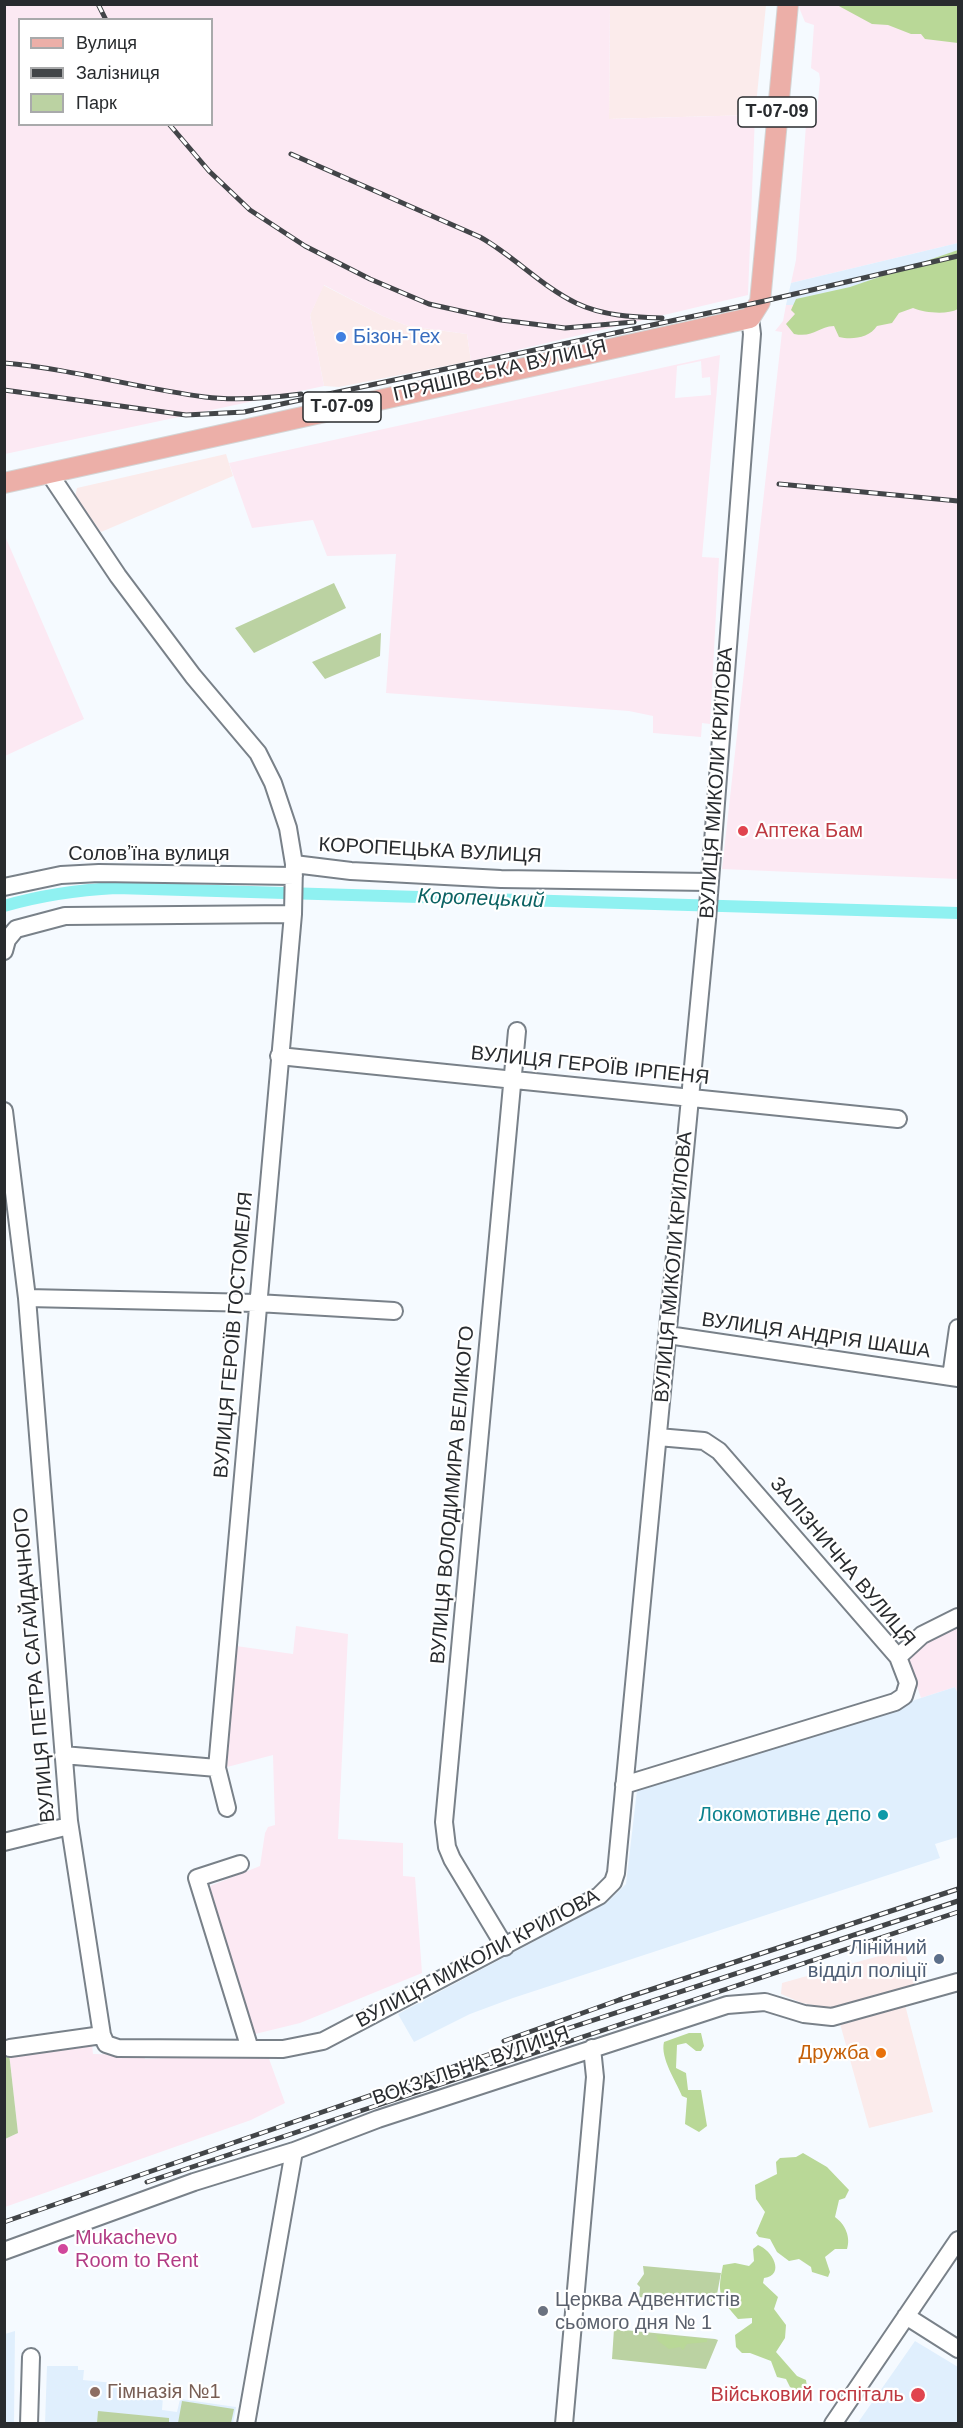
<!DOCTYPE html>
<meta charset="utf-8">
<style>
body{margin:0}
#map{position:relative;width:963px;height:2428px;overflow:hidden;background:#f5faff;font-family:Helvetica,sans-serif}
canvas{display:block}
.frame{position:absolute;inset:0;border:6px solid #282b2e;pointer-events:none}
.legend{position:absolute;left:18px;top:18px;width:195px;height:108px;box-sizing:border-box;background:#fff;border:2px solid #a9aaab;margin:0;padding:8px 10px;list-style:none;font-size:18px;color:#282b2e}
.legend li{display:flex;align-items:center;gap:12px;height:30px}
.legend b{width:30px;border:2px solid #a9aaab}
</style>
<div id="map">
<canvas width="963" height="2428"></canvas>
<div class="frame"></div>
<ul class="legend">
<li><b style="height:8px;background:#ecafa8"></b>Вулиця</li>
<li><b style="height:8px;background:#424548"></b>Залізниця</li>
<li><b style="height:16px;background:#bbd2a2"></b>Парк</li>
</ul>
</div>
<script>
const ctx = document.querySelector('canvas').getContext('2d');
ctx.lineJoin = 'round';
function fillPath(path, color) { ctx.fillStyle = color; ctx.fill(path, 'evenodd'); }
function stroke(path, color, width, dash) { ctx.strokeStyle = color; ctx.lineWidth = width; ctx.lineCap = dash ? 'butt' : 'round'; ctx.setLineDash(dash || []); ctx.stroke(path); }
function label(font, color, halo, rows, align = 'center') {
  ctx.font = font + ' Helvetica,sans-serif'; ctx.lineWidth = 4.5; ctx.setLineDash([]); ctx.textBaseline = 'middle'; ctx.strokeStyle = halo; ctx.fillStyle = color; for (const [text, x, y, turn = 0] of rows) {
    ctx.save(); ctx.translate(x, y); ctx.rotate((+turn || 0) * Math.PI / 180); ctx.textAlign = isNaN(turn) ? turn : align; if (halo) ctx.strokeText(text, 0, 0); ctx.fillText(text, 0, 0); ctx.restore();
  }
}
fillPath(new Path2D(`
 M 610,5 L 766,5 L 755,115 L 609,119 Z
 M 323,285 L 383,316 L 408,326 L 467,334 L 471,361 L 339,387 L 324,386 L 310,315 Z
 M 226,454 L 233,476 L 101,532 L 75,497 L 77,488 Z
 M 904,1949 L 916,1987 L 836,2009 L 802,2003 L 781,1994 L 782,1983 Z
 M 904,2001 L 933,2112 L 869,2128 L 839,2020 Z`), '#fbebeb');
fillPath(new Path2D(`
 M 4,5 L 610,5 L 609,119 L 755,115 L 748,295 L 471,361 L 467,334 L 408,326 L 383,316 L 324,285 L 310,315 L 324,386 L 5,454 ZM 20,20 L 212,20 L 212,124 L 20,124 Z
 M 798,5 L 958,5 L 958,243 L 791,283 L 796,260 L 806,125 L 816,125 L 820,79 L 819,73 L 811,68 L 814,25 L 805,22 Z
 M 958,269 L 958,879 L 722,869 L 782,332 L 775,331 L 783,321 L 786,305 L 804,305 Z
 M 720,355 L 702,557 L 719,558 L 710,724 L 702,723 L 701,737 L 653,733 L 653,716 L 629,711 L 386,693 L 396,554 L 327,556 L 313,520 L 252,528 L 229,463 ZM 701,361 L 702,378 L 710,377 L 711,395 L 675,398 L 677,366 Z
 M 5,536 L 84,719 L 5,756 L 4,756 Z
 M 958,1624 L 958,1694 L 955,1687 L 921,1698 L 907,1657 L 912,1647 Z
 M 296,1626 L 348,1634 L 338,1839 L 403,1843 L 403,1876 L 415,1877 L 422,1973 L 300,2023 L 251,2035 L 210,1886 L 260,1866 L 265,1833 L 268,1827 L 275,1825 L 273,1755 L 227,1767 L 236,1646 L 293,1654 Z
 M 92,2044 L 93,2054 L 144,2055 L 145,2059 L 165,2058 L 166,2056 L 268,2056 L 285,2103 L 251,2120 L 5,2207 L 5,2139 L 18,2133 L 9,2053 Z`), '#fce9f3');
fillPath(new Path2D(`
 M 958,243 L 958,269 L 804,305 L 786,305 L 791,283 Z
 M 955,1687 L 958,1694 L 958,1837 L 935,1844 L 940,1858 L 513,1998 L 470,2014 L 414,2042 L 398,2014 L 606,1903 L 626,1884 L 637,1790 Z
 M 15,2331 L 14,2423 L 5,2423 L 5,2334 Z
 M 915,2341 L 958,2367 L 958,2423 L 857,2424 Z
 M 47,2366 L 78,2366 L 78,2370 L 84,2370 L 83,2380 L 114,2383 L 114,2385 L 163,2397 L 162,2410 L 177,2412 L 180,2399 L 236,2407 L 233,2423 L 45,2424 Z`), '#e0effd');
fillPath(new Path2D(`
 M 334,583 L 346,608 L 254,653 L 235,628 Z
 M 381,633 L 380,656 L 325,679 L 312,662 Z
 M 9,2053 L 18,2133 L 5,2139 L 4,2054 Z
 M 643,2266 L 721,2273 L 715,2305 L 639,2297 L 640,2287 L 637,2284 L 644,2274 Z
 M 614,2329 L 715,2339 L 718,2340 L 706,2369 L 612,2359 Z
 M 182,2401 L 234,2409 L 231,2423 L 178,2423 Z
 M 98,2411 L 169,2418 L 169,2423 L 97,2423 Z`), '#bbd2a2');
fillPath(new Path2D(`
 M 837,5 L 958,5 L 958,43 L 925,39 L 921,34 L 911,34 L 888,25 L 872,24 Z
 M 958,250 L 958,309 C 947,315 925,313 913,308 L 899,313 L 892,323 L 877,326 C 869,338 852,340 839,337 L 834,326 C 817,327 814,338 794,334 L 786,324 L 795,314 L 791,310 L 796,299 L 850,287 Z
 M 689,2033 L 701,2033 L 704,2046 L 701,2051 L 696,2051 L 686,2043 L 677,2045 L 676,2068 L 686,2073 L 688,2090 L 701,2090 L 707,2126 L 699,2132 L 685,2124 L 687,2098 L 682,2096 C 676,2081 660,2058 664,2042 Z
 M 803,2153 L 827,2167 L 849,2190 L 845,2198 L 839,2200 L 835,2217 C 845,2224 851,2237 847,2249 L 835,2249 L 825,2257 L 830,2272 L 828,2277 L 812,2272 L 811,2267 L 799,2259 L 789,2261 L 777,2252 L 770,2239 L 759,2237 L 756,2233 L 765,2212 L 756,2199 L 755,2185 L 777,2174 L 776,2162 L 780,2158 L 796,2157 Z
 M 758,2245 C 772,2250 786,2275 764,2278 L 763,2283 L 778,2297 L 774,2309 L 786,2325 L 785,2338 L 776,2352 L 797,2376 L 806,2380 L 807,2387 L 801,2392 L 790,2387 L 786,2379 L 777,2377 L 771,2361 L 750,2353 L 742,2353 L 736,2347 L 735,2335 L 752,2323 L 752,2318 L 738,2319 C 719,2297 717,2294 723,2265 L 735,2263 L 749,2266 L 754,2261 L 753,2249 Z
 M 656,2335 L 707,2339 L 707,2342 L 687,2344 L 683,2350 L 680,2347 L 669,2349 L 658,2341 Z`), '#b9d897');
stroke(new Path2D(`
 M 4,906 C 42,895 77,890 116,888 L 958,913`), '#8ff1f1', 12);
const minor = new Path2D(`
 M 49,473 L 118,576 L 193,676 L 258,753 L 273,783 L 288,828 L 294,864 L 351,871 L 501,879 L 709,882
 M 4,887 L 61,875 L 99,873 L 294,876
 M 4,951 L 7,940 L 16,929 L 65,916 L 293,914
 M 279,1056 L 898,1119
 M 4,1111 L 27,1298 L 69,1821 L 102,2035 L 106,2044 L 118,2048 L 283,2049 L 323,2041 L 599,1896 L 613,1882 L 616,1873 L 707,920 L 752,334 L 750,318
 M 27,1298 L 257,1303 L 394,1311
 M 668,1335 L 958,1378
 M 951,1377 L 958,1328
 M 898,1657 L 922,1635 L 958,1617
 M 63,1755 L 217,1768
 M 624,1785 L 895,1702 L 904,1696 L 908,1683 L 898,1657 L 719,1451 L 704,1441 L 658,1437
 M 227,1808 L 217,1768 L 293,914 L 294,864
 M 4,1842 L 69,1826
 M 240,1864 L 197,1878 L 250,2049
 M 505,1947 L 452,1859 L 447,1847 L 444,1822 L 517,1031
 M 10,2048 L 102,2035
 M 4,2251 L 194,2182 L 294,2151 L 378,2119 L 727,2005 L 765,2002 L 804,2014 L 832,2017 L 958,1982
 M 906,2316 L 958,2349
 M 29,2424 L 31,2357
 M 246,2424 L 294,2151
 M 564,2424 L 595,2077 L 592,2048
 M 833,2424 L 958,2240`);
const major = new Path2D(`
 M 4,483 L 750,318 L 760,302 L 788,4`);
stroke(minor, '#798189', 20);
stroke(major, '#d4d5d5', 22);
stroke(minor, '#fff', 16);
stroke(major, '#ecafa8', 20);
const rail = new Path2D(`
 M 98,4 L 106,20
 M 169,124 L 209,171 L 250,210 L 305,246 L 370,279 L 429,304 L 501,320 L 565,328 L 634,322
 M 291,154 L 480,237 C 514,256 541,286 576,303 C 603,316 633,317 662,318
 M 4,363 C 72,369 137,388 205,397 C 236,401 270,398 301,394
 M 4,390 L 186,415 L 244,412 L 760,302 L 958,256
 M 779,484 L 958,501
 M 504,2041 L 619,2000 L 958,1889
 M 147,2182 L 958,1912
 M 4,2222 L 499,2051 L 958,1901`);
stroke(rail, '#424548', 5);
stroke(rail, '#fff', 3, [9]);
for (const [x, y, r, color] of [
 [341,337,6,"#3f7fe0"],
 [743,831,6,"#e0444e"],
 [883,1815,6,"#0f9aa8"],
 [939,1959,6,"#5c6f8a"],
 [881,2053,6,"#e8710a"],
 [63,2249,6,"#d1479c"],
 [543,2311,6,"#6b7280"],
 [95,2392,6,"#8d6e63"],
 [918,2395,8,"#e0444e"]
]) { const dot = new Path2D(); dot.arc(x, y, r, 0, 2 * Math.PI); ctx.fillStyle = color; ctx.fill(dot); stroke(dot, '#fff', 2); }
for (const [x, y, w] of [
 [777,112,78],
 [342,407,78]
]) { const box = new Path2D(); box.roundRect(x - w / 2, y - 15, w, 30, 4.5); ctx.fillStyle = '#fff'; ctx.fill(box); stroke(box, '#282b2e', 1.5); }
label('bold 18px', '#282b2e', null, [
 ["Т-07-09",777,112],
 ["Т-07-09",342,407]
]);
label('20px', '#366cbe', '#fff', [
 ["Бізон-Тех",353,337]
], 'left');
label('20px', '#282b2e', '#fff', [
 ["ПРЯШІВСЬКА ВУЛИЦЯ",500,371,-13],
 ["ВУЛИЦЯ МИКОЛИ КРИЛОВА",717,783,-86],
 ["КОРОПЕЦЬКА ВУЛИЦЯ",430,851,3],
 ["Соловʼїна вулиця",149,854],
 ["ВУЛИЦЯ ГЕРОЇВ ІРПЕНЯ",590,1066,6],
 ["ВУЛИЦЯ МИКОЛИ КРИЛОВА",674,1267,-85],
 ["ВУЛИЦЯ ГЕРОЇВ ГОСТОМЕЛЯ",234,1335,-85],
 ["ВУЛИЦЯ АНДРІЯ ШАША",816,1336,8],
 ["ВУЛИЦЯ ВОЛОДИМИРА ВЕЛИКОГО",453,1495,-85],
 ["ЗАЛІЗНИЧНА ВУЛИЦЯ",842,1562,50],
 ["ВУЛИЦЯ ПЕТРА САГАЙДАЧНОГО",35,1665,-95],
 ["ВУЛИЦЯ МИКОЛИ КРИЛОВА",478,1959,-28],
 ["ВОКЗАЛЬНА ВУЛИЦЯ",471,2066,-19]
]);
label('20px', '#be3a42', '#fff', [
 ["Аптека Бам",755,831],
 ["Військовий госпіталь",904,2395,"right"]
], 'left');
label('20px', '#0d838f', '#fff', [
 ["Локомотивне депо",871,1815]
], 'right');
label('20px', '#4e5e75', '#fff', [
 ["Лінійний",927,1948],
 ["відділ поліції",927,1971]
], 'right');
label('20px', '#c56008', '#fff', [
 ["Дружба",869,2053]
], 'right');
label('20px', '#b23c85', '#fff', [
 ["Mukachevo",75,2238],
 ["Room to Rent",75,2261]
], 'left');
label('20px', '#5b616d', '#fff', [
 ["Церква Адвентистів",555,2300],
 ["сьомого дня № 1",555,2323]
], 'left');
label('20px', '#785e54', '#fff', [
 ["Гімназія №1",107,2392]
], 'left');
label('italic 21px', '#0b6263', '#fff', [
 ["Коропецький",481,899,2]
]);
</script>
